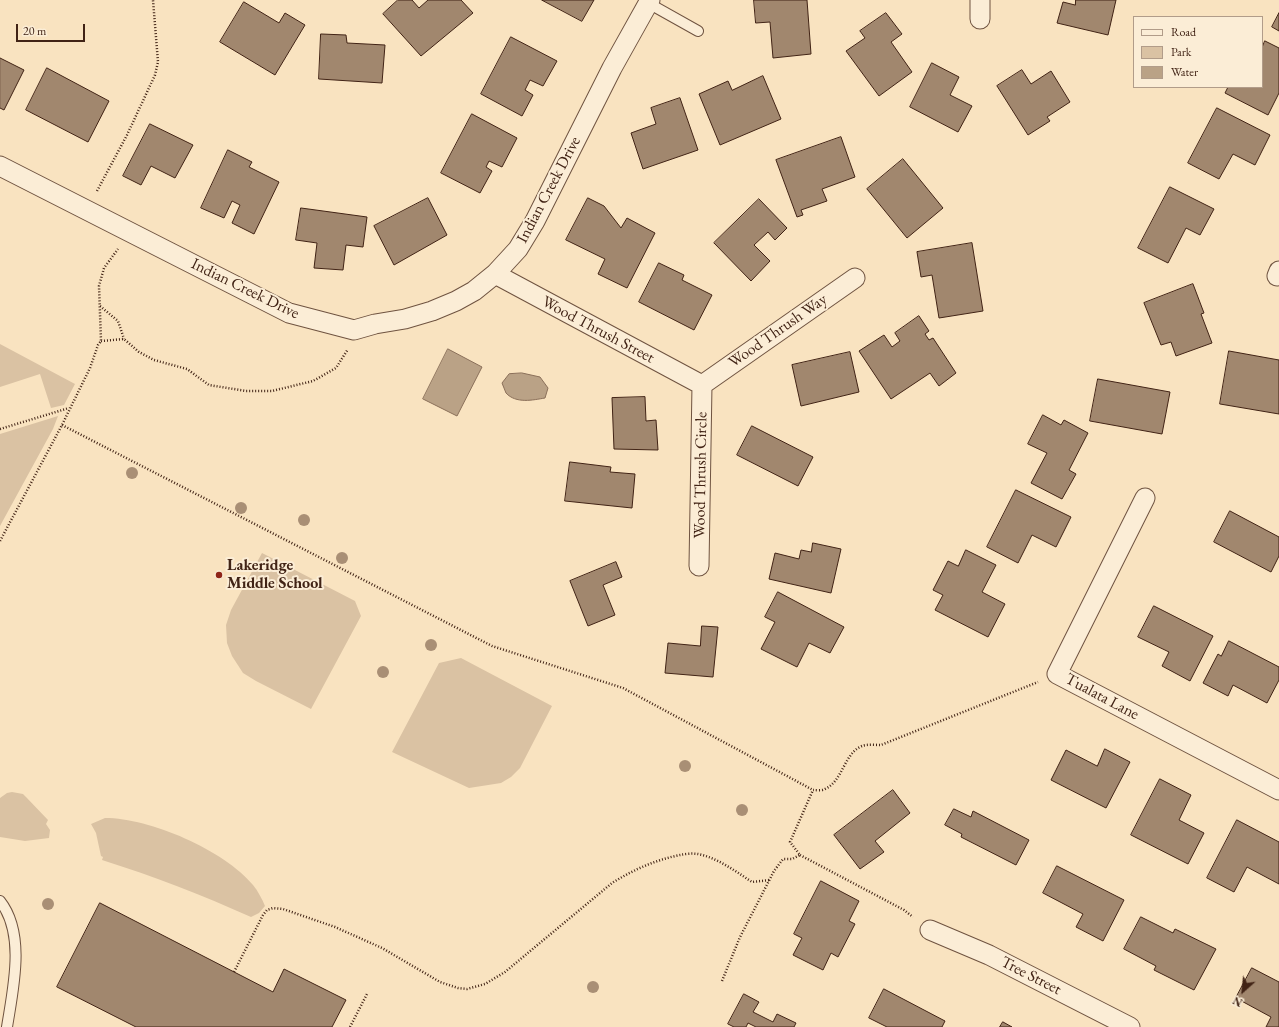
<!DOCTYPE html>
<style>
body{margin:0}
#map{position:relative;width:1279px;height:1027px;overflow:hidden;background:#f9e3c0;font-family:"EB Garamond",serif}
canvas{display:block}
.legend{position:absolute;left:1133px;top:16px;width:130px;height:72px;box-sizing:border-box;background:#fbedd6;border:1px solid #b19c89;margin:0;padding:5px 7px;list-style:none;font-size:12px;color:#412315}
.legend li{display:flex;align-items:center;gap:8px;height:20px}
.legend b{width:20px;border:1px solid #b19c89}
.north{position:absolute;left:1223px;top:971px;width:40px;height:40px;-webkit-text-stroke:3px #fbedd6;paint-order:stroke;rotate:207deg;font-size:11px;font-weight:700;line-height:16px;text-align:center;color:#412315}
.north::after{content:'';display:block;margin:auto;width:14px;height:18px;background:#412315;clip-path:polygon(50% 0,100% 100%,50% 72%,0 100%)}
.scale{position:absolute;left:16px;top:24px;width:69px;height:18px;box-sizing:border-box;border:2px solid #412315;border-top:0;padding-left:5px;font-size:12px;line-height:14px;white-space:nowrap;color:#412315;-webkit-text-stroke:3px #fbedd6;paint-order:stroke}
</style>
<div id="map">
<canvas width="1279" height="1027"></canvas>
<ul class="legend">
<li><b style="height:5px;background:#fbedd6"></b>Road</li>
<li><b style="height:11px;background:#dac2a3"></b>Park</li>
<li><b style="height:11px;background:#baa286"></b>Water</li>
</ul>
<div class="north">N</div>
<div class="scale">20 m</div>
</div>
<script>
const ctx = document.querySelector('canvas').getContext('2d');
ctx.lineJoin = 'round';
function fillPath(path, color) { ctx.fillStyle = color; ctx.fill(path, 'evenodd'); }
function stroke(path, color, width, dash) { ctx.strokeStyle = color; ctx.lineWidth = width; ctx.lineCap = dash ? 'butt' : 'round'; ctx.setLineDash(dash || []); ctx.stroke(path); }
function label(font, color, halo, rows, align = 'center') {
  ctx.font = font + ' "EB Garamond",serif'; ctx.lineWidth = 4; ctx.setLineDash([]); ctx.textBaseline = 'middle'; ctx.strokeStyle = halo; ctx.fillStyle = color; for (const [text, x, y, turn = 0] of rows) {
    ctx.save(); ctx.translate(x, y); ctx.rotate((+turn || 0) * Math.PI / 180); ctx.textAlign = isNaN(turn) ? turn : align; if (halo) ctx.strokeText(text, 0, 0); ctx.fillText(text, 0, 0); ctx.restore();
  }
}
fillPath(new Path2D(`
 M 0,344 L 75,384 L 64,405 L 51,408 L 40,374 L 0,387 Z
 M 58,416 L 53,429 L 0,526 L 0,434 Z
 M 262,553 L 355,601 L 361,616 L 311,709 L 256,681 L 243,673 L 232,656 L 227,643 L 226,625 L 231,610 Z
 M 461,658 L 552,706 L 520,768 L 511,777 L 501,783 L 469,788 L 392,752 L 439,663 Z
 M 12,792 L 23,794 L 26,797 L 48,820 L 46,824 L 50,830 L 49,838 L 25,841 L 0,837 L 0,798 L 7,793 Z
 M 105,818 C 150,818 224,850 253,885 C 258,891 262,899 265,906 L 259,913 L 251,917 C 202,895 153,876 102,860 L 103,857 L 101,856 L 96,833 L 91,824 Z`), '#dac2a3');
const water = new Path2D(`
 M 448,349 L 482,367 L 457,416 L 423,399 Z
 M 522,373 L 540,377 L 548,388 L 545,398 C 533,400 516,404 506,393 C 505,390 503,386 502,383 L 509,374 Z`);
fillPath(water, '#baa286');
stroke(water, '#8a6f59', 1);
const building = new Path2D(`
 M 398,0 L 412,0 L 419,8 L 428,0 L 461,0 L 473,13 L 421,56 L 383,14 Z
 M 542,0 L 594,0 L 582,21 Z
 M 754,0 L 807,0 L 811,54 L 773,58 L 770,22 L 756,23 Z
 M 1076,0 L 1116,0 L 1108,35 L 1057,23 L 1063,2 L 1075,5 Z
 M 244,2 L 279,23 L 285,13 L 305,25 L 275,75 L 220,42 Z
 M 886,13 L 902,34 L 891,42 L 912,72 L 879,96 L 846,51 L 865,38 L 860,31 Z
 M 1279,13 L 1279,31 L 1272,27 Z
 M 321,34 L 346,35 L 347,43 L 385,45 L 382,83 L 319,79 Z
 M 511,37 L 557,61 L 543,86 L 530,80 L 525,90 L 533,95 L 522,116 L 481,94 Z
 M 1265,41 L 1279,48 L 1279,93 L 1268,115 L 1225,93 L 1228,87 L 1262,87 L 1262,48 Z
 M 0,58 L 24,70 L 4,110 L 0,108 Z
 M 932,63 L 959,77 L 950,95 L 972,106 L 958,132 L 910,107 Z
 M 47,68 L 109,101 L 88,142 L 26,110 Z
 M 1022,70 L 1031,84 L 1051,71 L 1070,102 L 1047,117 L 1050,121 L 1028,135 L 997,86 Z
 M 763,76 L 781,119 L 720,145 L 699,94 L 728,81 L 732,90 Z
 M 680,98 L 698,150 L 643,169 L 631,133 L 656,124 L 651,108 Z
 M 1217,108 L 1270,135 L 1255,165 L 1233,154 L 1219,179 L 1188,163 Z
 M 472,114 L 517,138 L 502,167 L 489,161 L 486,167 L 492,171 L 480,193 L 441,173 Z
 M 150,124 L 193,145 L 175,178 L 151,166 L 141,185 L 123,176 Z
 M 841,137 L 855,177 L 822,189 L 827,201 L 801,210 L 803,215 L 797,217 L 776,160 Z
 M 228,150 L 252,162 L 249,167 L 279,182 L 254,234 L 232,223 L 240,205 L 232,201 L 224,218 L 201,208 Z
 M 903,159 L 943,208 L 907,238 L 867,189 Z
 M 1170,187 L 1214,209 L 1200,235 L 1186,228 L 1168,263 L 1138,248 Z
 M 428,198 L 447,235 L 394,265 L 374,226 Z
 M 588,198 L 604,206 L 621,228 L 627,218 L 655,233 L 627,288 L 598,274 L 605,259 L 566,240 Z
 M 759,199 L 787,228 L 775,240 L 768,232 L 754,245 L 770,261 L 751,281 L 714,243 Z
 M 301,208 L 367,217 L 363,247 L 346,245 L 343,270 L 314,268 L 317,243 L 296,240 Z
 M 972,243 L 983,311 L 939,318 L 932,275 L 921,277 L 917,252 Z
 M 659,263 L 684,275 L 682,280 L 712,295 L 694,330 L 639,302 Z
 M 1193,284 L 1204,313 L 1201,314 L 1212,343 L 1176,356 L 1171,342 L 1161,345 L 1144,303 Z
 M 919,316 L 929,331 L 925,334 L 929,340 L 933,338 L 956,373 L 939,386 L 930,373 L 891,399 L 859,351 L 884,335 L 892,347 L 900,341 L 895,333 Z
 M 1229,351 L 1279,360 L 1279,414 L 1220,404 Z
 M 850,352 L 859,392 L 801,406 L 792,365 Z
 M 1098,379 L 1170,392 L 1162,434 L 1090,421 Z
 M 645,397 L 646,421 L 656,420 L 658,450 L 614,449 L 612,398 Z
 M 1043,415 L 1061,425 L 1064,420 L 1088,433 L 1069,470 L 1076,474 L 1062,499 L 1031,483 L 1047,453 L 1028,444 Z
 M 752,426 L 813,457 L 798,486 L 737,455 Z
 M 570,462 L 611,467 L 610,472 L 635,474 L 632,508 L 565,501 Z
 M 1016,490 L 1071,517 L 1056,547 L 1032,535 L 1018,563 L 987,547 Z
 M 1230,511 L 1279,537 L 1279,556 L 1271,572 L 1214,542 Z
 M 813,543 L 841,549 L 831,593 L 769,579 L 775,553 L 799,559 L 801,550 L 811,552 Z
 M 966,550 L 996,565 L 982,592 L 1005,604 L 988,637 L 935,610 L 943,595 L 933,590 L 948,561 L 958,566 Z
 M 616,562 L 622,577 L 603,585 L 615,615 L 588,626 L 570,581 Z
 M 778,592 L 844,627 L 830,653 L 809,643 L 797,667 L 761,649 L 775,622 L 765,617 Z
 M 1154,606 L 1213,636 L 1190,681 L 1162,666 L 1169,652 L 1138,637 Z
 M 702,626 L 718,627 L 713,677 L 665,673 L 668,643 L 700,646 Z
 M 1229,641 L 1279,667 L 1279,680 L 1267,703 L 1233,685 L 1228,696 L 1203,683 L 1218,654 L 1221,656 Z
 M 1105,749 L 1130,762 L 1106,808 L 1051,780 L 1066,750 L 1097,766 Z
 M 1160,779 L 1191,795 L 1179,820 L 1204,833 L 1188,864 L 1131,835 Z
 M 893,790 L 910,813 L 875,841 L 884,852 L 860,869 L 834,835 Z
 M 954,809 L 971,817 L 973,811 L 1029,840 L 1016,865 L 961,837 L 962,834 L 945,825 Z
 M 1237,820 L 1279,842 L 1279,884 L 1247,867 L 1234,892 L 1207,878 Z
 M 1057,866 L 1124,900 L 1103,941 L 1076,927 L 1083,914 L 1043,893 Z
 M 821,881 L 859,901 L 849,921 L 855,924 L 838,957 L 831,953 L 823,970 L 793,955 L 802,938 L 794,934 Z
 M 100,903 L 273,992 L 284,969 L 346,1000 L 332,1027 L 136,1027 L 57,987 Z
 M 1141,917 L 1173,933 L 1175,929 L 1216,949 L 1194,990 L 1154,970 L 1156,966 L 1124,949 Z
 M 1252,968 L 1279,982 L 1279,1027 L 1266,1027 L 1271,1017 L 1236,998 Z
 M 884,989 L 945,1021 L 942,1027 L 887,1027 L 869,1018 Z
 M 744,994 L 759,1002 L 753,1012 L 773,1022 L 777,1014 L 796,1023 L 794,1027 L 756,1027 L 748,1023 L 746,1027 L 734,1027 L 728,1024 Z
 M 1003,1022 L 1012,1027 L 1000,1027 Z`);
fillPath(building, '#a1876e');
stroke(building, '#412315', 1);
const service = new Path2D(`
 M 648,3 L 698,31
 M 0,901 C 26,934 13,989 7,1027`);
const minor = new Path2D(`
 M 980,19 L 980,0
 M 0,166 L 289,313 L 354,330 L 375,324 L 405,319 L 432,311 L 456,301 L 474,291 L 495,274 L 518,249 L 535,221 L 612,68 L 650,0
 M 495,274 L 702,385
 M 1277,276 L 1279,271
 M 702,385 L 855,278
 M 1145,498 L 1057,674 L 1279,790
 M 699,566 L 702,385
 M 930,930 L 989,955 L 1130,1027`);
stroke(service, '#6f5340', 12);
stroke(minor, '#6f5340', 21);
stroke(new Path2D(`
 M 97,191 L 127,135 L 155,75 L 158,62 L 153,0
 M 100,306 L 118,321 L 124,339
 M 101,341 L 124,339 L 139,352 L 154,360 L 187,369 L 209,385 L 246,391 L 272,391 L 313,381 L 336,368 L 348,349
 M 62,425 L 492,646 L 623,688 L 813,790
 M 0,429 L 69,408
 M 0,541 L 62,425 L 90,368 L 98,345 L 101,341 L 99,286 L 104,268 L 118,249
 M 800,855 L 904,910 L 913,917
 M 234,972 L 263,915 L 267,910 L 273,908 L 283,909 L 335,927 L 382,948 L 440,982 L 458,988 L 467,989 L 485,984 L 505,972 L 612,883 C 633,870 655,860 680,855 C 685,854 692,853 698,854 C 718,858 735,871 752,882 L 770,880
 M 722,981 L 740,937 L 774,871 L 783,859 L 792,859 L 800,855 L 790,842 L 813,790 C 816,790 822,791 825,789 C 843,781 844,753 862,746 C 867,744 875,745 881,745 L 1038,682
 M 350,1027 L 367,994`), '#412315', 2.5, [1, 2]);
stroke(service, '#fbedd6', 10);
stroke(minor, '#fbedd6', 19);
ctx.fillStyle = '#a98f75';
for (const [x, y] of [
 [132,473],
 [241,508],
 [304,520],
 [342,558],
 [431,645],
 [383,672],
 [685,766],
 [742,810],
 [48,904],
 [593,987]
]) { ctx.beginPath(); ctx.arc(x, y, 6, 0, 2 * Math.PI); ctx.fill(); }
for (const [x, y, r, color] of [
 [219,575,4,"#8f2418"]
]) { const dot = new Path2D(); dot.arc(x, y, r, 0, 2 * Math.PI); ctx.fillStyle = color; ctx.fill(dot); stroke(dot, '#fbedd6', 1.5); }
label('16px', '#412315', '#fbedd6', [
 ["Indian Creek Drive",549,190,-62],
 ["Indian Creek Drive",245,289,26],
 ["Wood Thrush Street",598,330,28],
 ["Wood Thrush Way",778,331,-35],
 ["Wood Thrush Circle",701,475,-89],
 ["Tualata Lane",1102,697,28],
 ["Tree Street",1031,976,27]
]);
label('bold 16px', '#412315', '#fbedd6', [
 ["Lakeridge",227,566],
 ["Middle School",227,584]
], 'left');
</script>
